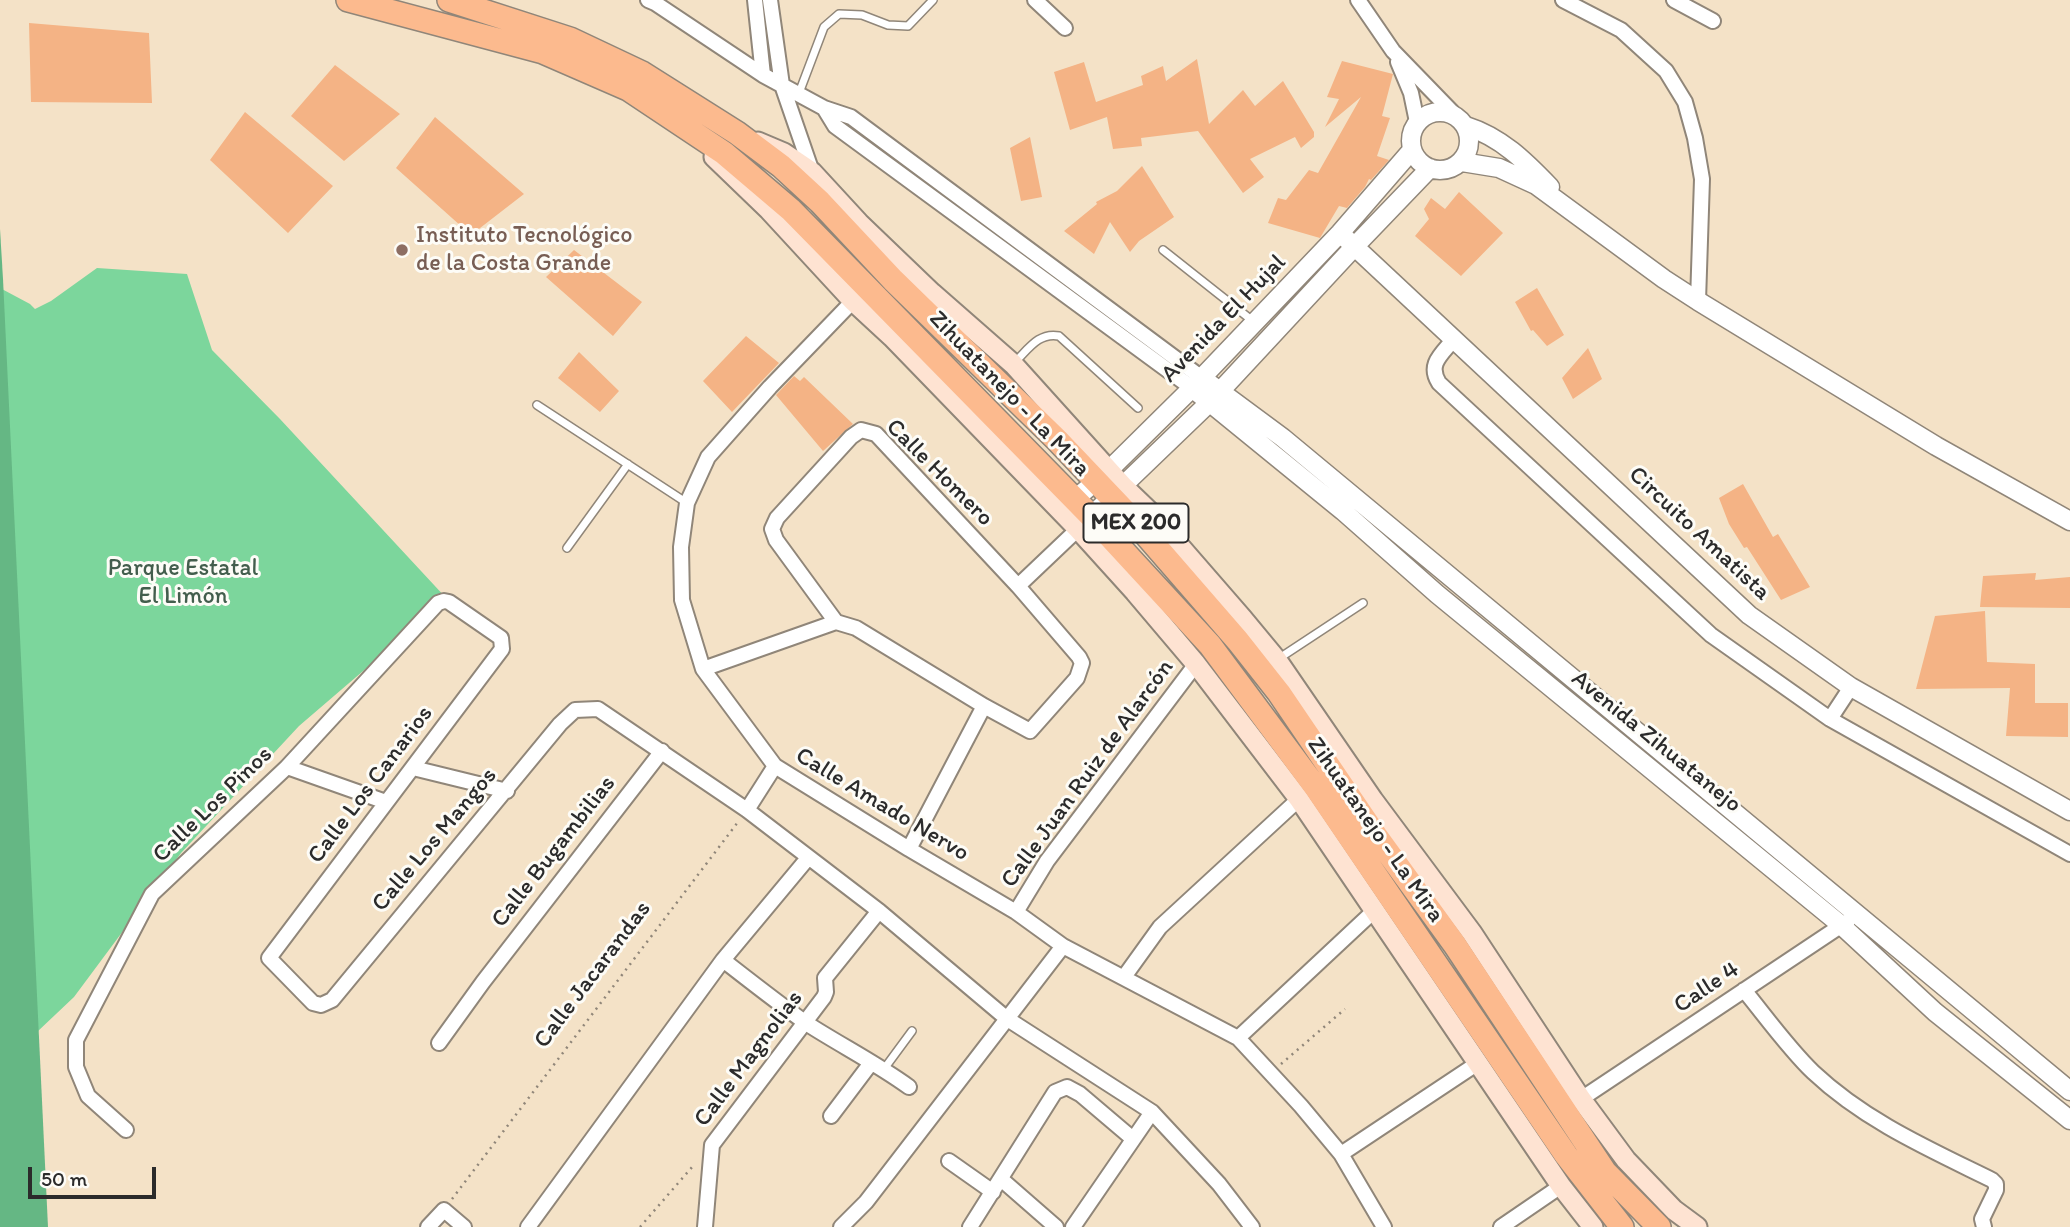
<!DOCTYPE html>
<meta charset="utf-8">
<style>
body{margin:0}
#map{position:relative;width:2070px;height:1227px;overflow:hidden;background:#f4e2c7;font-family:Itim,sans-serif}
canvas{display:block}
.scale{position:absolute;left:28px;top:1167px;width:128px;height:32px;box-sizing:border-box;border:4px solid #2b2b2b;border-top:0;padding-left:9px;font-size:21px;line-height:24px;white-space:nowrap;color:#2b2b2b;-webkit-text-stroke:5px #fdfcf7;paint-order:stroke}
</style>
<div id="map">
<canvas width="2070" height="1227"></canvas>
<div class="scale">50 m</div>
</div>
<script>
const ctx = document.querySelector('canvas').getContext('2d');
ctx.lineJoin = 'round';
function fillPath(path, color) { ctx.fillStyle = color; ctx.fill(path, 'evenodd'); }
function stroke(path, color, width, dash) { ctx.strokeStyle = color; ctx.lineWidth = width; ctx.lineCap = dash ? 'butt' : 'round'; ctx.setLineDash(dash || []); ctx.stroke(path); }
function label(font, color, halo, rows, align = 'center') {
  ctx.font = font + ' Itim,sans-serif'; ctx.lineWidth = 6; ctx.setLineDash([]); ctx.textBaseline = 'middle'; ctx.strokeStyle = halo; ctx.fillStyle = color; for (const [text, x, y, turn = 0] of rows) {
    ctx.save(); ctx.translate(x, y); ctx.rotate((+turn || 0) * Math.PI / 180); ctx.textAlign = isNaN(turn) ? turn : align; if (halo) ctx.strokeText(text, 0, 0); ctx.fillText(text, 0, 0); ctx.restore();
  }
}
fillPath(new Path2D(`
 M 97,268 L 187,274 L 212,350 L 280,419 L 447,599 L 299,726 L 181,853 L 74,997 L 0,1067 L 0,288 L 30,304 L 35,309 L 51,301 Z`), '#7cd69c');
fillPath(new Path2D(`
 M 0,229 L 3,279 L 48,1227 L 0,1227 Z`), '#65b784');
fillPath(new Path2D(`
 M 29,23 L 149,33 L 152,103 L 31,102 Z
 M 1197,59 L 1209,124 L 1243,90 L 1255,106 L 1283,81 L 1314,132 L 1314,137 L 1301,148 L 1295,137 L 1250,159 L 1264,177 L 1243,193 L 1198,131 L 1141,138 L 1142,146 L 1113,149 L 1107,117 L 1070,130 L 1054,72 L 1084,62 L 1096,102 L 1143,85 L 1141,76 L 1163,66 L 1166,81 Z
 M 1342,61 L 1393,74 L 1382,116 L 1390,118 L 1377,156 L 1389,160 L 1371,180 L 1369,179 L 1365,187 L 1347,208 L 1339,206 L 1320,238 L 1268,223 L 1278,198 L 1286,200 L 1309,170 L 1318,173 L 1361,97 L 1325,127 L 1339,99 L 1327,97 Z
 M 335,65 L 400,114 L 344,161 L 291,116 Z
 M 245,112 L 333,186 L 288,233 L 210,160 Z
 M 435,117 L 524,194 L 471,235 L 396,168 Z
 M 1030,137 L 1042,197 L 1021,201 L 1010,148 Z
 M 1142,166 L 1174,217 L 1139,241 L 1130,252 L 1110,222 L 1094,254 L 1064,231 L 1097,204 L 1096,202 L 1117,191 Z
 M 1459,192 L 1503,233 L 1461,276 L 1415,236 L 1429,219 L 1424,209 L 1431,198 L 1445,209 Z
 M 574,250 L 642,302 L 613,336 L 546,277 Z
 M 1537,288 L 1564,335 L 1547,346 L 1533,330 L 1531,331 L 1515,302 Z
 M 746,336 L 779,363 L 732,412 L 703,381 Z
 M 1588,348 L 1602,379 L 1573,399 L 1562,378 Z
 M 579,352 L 619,391 L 600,412 L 558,378 Z
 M 794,376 L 800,381 L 804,377 L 853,424 L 823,451 L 776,395 Z
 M 1743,484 L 1773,537 L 1778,534 L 1810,587 L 1781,600 L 1747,547 L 1744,548 L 1729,524 L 1719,498 Z
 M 2036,573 L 2035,580 L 2070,577 L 2070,608 L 1980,607 L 1983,576 Z
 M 1985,611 L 1987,662 L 2035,664 L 2035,703 L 2068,703 L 2068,737 L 2006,736 L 2010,688 L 1916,689 L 1935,616 Z`), '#f4b385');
const service = new Path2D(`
 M 799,93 L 824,27 L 839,14 L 862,15 L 888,25 L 908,26 L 933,0
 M 1163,250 L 1254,322
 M 1014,363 C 1028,350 1038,332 1059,336 L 1138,408
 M 537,405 L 687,503
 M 567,548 L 628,464
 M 1278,659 L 1363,603
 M 884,1069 L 912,1031`);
const minor = new Path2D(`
 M 648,0 L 655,3 L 763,75 L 824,108 L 851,117 L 1202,378
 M 755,0 L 763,75
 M 770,0 L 782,85 L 812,172
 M 1035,0 L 1065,28
 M 1358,0 L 1393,51 L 1457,117
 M 1563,0 L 1621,30 L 1666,71 L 1685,102 L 1695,138 L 1702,179 L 1698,301
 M 1674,0 L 1713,21
 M 1398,62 L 1411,93 L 1417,122
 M 824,108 L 835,126 L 1192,388
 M 853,301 L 770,387 L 708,457 L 687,503 L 681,547 L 682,600 L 703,669 L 775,766 L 909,849 L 1016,912 L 1063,946 L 1238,1038 L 1301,1106 L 1341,1154 L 1384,1227
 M 1454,339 C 1442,354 1427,364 1439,383 L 1711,635 L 1830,719 L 2070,854
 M 861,430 L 876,434 L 1018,586 L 1079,657 L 1082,663 L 1077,678 L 1030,731 L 984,706 L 856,628 L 836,622 L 776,540 L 772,529 L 777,518 L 851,437 Z
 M 1018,586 L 1078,529
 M 703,669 L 836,622
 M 1830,719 L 1851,687
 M 287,767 L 386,802
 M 413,768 L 507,791
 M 747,810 L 775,766
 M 909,849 L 984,706
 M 1016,912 L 1047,861 L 1196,664
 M 723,960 C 750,981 778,1003 806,1023 C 840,1045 876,1063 909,1087
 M 1124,977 L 1160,927 L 1299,799
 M 1744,990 C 1766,1017 1789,1049 1813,1072 C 1865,1121 1929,1149 1992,1180 L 1996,1184 L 1996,1190 L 1982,1219 L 1984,1227
 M 1238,1038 L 1375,910
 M 439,1043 L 483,982 L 662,751
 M 1581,1099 L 1848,921
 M 831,1116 L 871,1063
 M 126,1130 L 88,1096 L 76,1067 L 76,1040 L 152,894 L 287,767 L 438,603 L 444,601 L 449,602 L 501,638 L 502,649 L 269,958 L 313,1003 L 321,1005 L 332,1000 L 560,724 L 575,710 L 598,709 L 747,810 L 879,911 L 1006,1018 L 1152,1112 L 1219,1184 L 1252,1227
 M 1341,1154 L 1478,1063
 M 949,1161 L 993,1192
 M 1001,1179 L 1056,1227
 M 428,1227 L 444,1210 L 464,1227
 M 528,1227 L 723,960 L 808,858
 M 705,1227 L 712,1145 L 824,997 L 826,992 L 825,978 L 879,911
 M 841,1227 L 866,1202 L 1063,946
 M 970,1227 L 1055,1092 L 1067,1087 L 1080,1094 L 1133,1139
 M 1073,1227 L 1152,1112
 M 1501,1227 L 1561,1186`);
const tertiary = new Path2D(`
 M1411 141a29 29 0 1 1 58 0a29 29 0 1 1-58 0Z
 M 1466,126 C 1501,137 1525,161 1550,187
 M 1462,162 L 1499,168 L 1536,185 L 1664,279 L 1698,301 L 1936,446 L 2070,521
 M 1340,233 L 1749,615 L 1851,687 L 2070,811
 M 1202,378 L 1283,438 L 2070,1091
 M 1192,388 L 1343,511 L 1437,594 L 1841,925 L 1935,1012 L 2070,1120
 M 1067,506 L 1109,470 L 1192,388 L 1340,233 L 1412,150
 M 1083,524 L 1210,402 L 1355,246 L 1430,168`);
const secondary = new Path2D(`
 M 758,142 L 784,153 L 812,172 L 859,223 L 932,293 L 1013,364 L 1123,486 L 1150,512 L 1243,619 L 1277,660 L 1373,800 L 1472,933 L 1581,1099 L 1626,1160 L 1674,1210 L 1697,1227
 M 714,157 L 769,210 L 853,301 L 892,337 L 1078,529 L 1135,592 L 1196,664 L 1299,799 L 1561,1186 L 1593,1227`);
const trunk = new Path2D(`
 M 348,0 L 543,52 L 628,89 L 724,153 L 791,210 L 1091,516 L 1210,645 L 1317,789 L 1566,1155 L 1622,1227
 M 449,0 L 570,39 L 642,73 L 737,133 L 781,166 L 820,202 L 893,280 L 1057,440 L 1133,520 L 1238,641 L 1279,693 L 1376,836 L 1455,945 L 1605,1172 L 1659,1227`);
stroke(service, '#908679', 10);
stroke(minor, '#908679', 18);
stroke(tertiary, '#908679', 21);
stroke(secondary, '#908679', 23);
stroke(trunk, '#908679', 26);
stroke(new Path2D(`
 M 1281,1064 L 1345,1009
 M 452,1199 L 738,822
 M 640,1227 L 693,1166`), '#908679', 2.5, [2, 5]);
stroke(service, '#fff', 7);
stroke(minor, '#fff', 14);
stroke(tertiary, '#fff', 18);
stroke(secondary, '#fee3d2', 19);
stroke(trunk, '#fcba8e', 23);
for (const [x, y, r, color] of [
 [402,250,7,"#8d6e63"]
]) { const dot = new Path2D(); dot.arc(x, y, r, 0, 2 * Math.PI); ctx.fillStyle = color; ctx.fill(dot); stroke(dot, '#fdfcf7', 2.5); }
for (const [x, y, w] of [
 [1136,523,105]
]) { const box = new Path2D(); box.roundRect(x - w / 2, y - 19.5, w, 39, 5); ctx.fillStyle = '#fdfcf7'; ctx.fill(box); stroke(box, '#2b2b2b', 2); }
label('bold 23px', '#2b2b2b', null, [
 ["MEX 200",1136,523]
]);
label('24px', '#785e54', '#fdfcf7', [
 ["Instituto Tecnológico",416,236],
 ["de la Costa Grande",416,264]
], 'left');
label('24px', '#2b2b2b', '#fdfcf7', [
 ["Avenida El Hujal",1224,319,-46],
 ["Zihuatanejo - La Mira",1009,394,46],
 ["Calle Homero",939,473,45],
 ["Circuito Amatista",1699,534,43],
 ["Avenida Zihuatanejo",1656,742,39],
 ["Calle Juan Ruiz de Alarcón",1088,774,-54],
 ["Calle Los Canarios",371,785,-53],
 ["Calle Los Pinos",213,805,-44],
 ["Calle Amado Nervo",882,805,31],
 ["Zihuatanejo - La Mira",1375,830,55],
 ["Calle Los Mangos",435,840,-50],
 ["Calle Bugambilias",554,852,-52],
 ["Calle Jacarandas",593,975,-53],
 ["Calle 4",1707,988,-34],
 ["Calle Magnolias",749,1059,-53]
]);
label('24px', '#435e4d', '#fdfcf7', [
 ["Parque Estatal",183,569],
 ["El Limón",183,597]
]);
</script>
